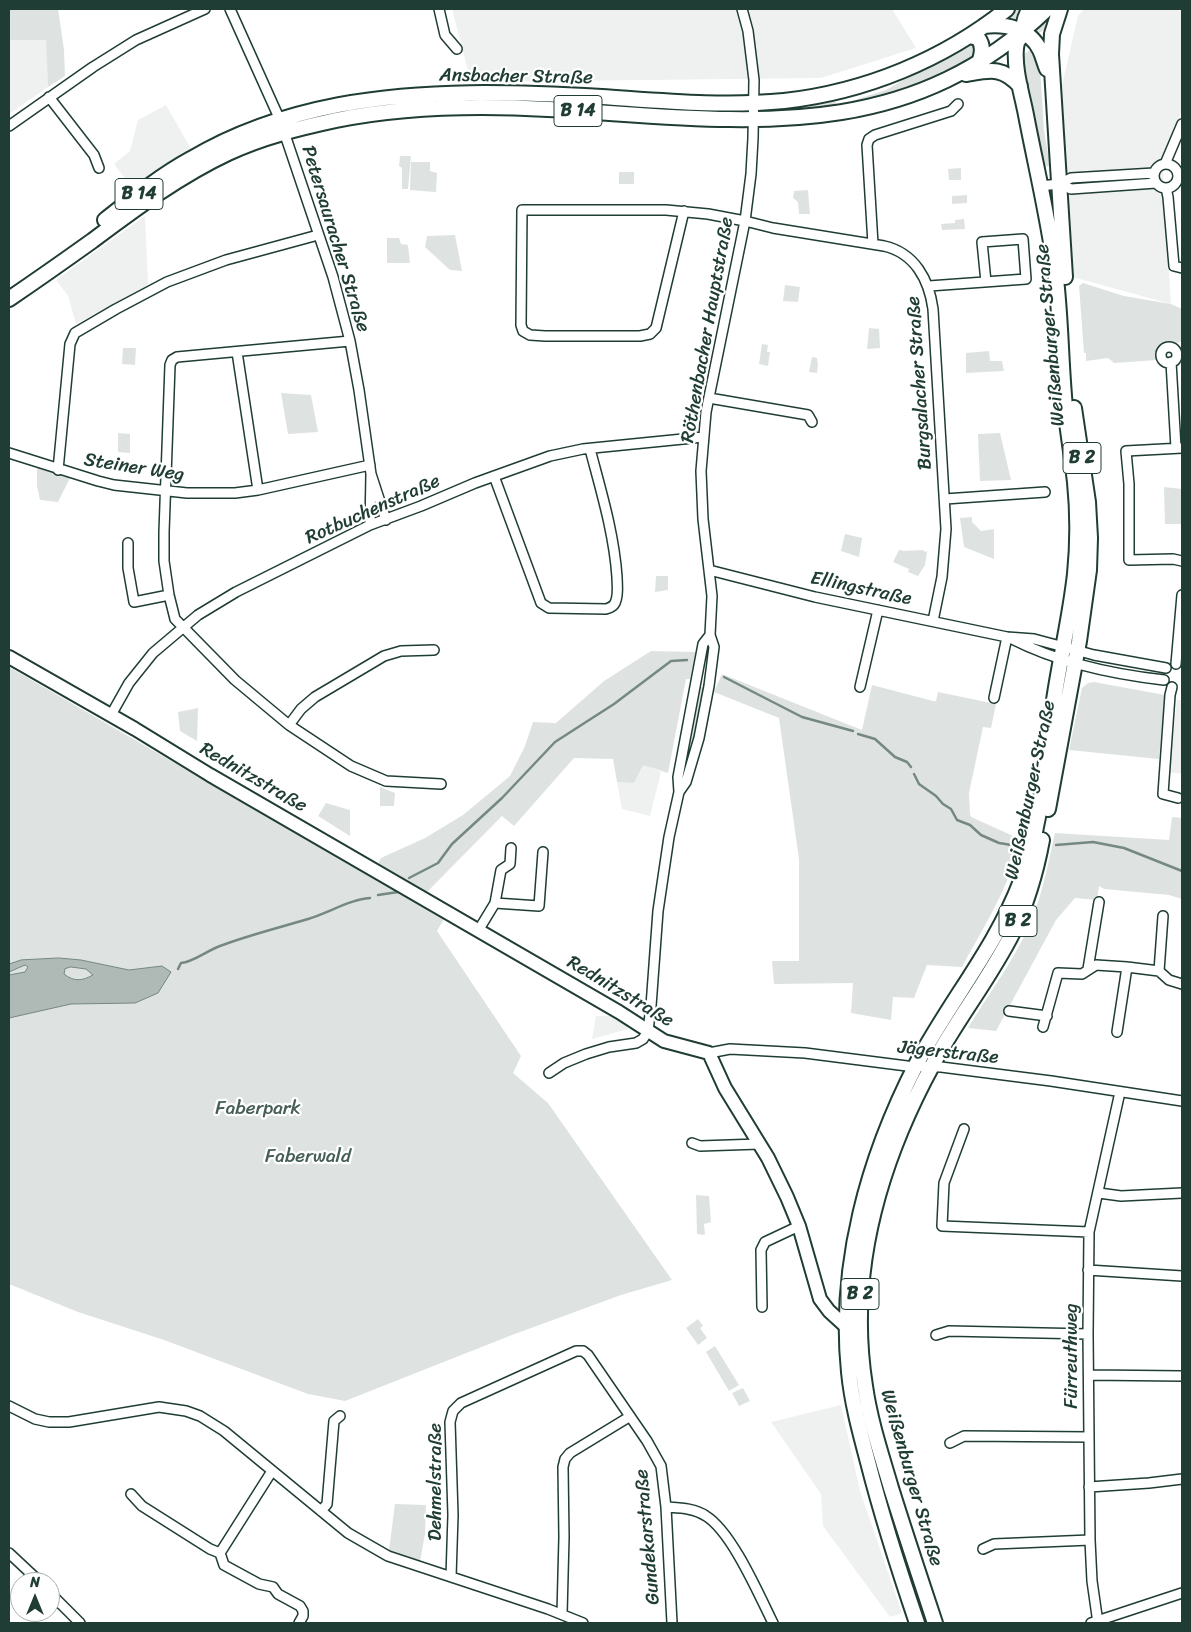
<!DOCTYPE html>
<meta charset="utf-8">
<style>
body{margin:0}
#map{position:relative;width:1191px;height:1632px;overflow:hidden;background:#fff;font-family:Sriracha,sans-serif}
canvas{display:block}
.frame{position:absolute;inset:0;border:10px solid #1f3d34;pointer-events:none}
.north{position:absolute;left:10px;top:1572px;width:50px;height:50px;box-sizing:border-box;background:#fff;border:1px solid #a5b1ae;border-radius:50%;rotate:0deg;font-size:14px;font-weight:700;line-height:20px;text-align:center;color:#1f3d34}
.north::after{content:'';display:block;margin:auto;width:18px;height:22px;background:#1f3d34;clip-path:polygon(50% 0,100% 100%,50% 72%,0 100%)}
</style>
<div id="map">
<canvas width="1191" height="1632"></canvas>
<div class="frame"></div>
<div class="north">N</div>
</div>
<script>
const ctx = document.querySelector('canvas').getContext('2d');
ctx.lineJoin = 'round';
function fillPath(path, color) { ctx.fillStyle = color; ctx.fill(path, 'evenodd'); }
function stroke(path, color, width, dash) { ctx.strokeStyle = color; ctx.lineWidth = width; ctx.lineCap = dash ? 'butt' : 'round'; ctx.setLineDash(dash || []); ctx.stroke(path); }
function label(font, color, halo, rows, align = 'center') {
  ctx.font = font + ' Sriracha,sans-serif'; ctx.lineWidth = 4.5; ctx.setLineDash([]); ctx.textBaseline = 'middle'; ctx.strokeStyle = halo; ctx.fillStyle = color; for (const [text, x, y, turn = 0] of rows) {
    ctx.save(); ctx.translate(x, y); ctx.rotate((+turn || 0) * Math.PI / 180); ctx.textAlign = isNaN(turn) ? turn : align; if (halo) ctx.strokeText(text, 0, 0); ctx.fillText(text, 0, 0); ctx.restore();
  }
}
fillPath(new Path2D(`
 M 452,9 L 892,9 L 916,48 L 821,78 L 471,82 Z
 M 1084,9 L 1182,9 L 1182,111 L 1162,159 L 1171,304 L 1069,276 L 1057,107 L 1078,16 Z
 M 9,40 L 47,40 L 48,87 L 9,114 Z
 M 166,105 L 191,149 L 133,189 L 114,164 L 130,151 L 138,120 Z
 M 145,216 L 148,285 L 76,324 L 68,296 L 56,280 Z
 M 1177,700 L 1182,700 L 1182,774 L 1169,772 Z
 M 643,764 L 661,772 L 650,816 L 622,809 L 617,782 L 634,783 Z
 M 596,1016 L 610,1016 L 626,1025 L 628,1029 L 592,1039 Z
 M 841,1405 L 860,1491 L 902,1613 L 890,1617 L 823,1526 L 821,1494 L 771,1422 Z`), '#eef1f0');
fillPath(new Path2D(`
 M 9,9 L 58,9 L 64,50 L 65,76 L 48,87 L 46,40 L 9,40 Z
 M 1013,9 L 1024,9 L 1017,24 L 998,21 Z
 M 1053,9 L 1049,27 L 1034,36 L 1030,31 Z
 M 967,43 L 976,43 L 975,56 L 910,90 L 893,97 L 849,104 L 851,101 L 886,90 Z
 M 1034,48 L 1040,67 L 1044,130 L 1050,166 L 1043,167 L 1024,74 L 1022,55 Z
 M 836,101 L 834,110 L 780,115 L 780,110 Z
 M 400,156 L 411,156 L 408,189 L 402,189 L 402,168 L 399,166 Z
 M 411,162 L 430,162 L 430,171 L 437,173 L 436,192 L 410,190 Z
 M 961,168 L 961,180 L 949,180 L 948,169 Z
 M 619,172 L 634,172 L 634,184 L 619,184 Z
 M 808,190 L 810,214 L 799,214 L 798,202 L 793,198 L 794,191 Z
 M 967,195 L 967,203 L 952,204 L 952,196 Z
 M 964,219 L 965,229 L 942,230 L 941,224 L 955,223 L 955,220 Z
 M 455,235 L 462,271 L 450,270 L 425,247 L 427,236 Z
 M 387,238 L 399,238 L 401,244 L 408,245 L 410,263 L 387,263 Z
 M 1083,283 L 1124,296 L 1171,304 L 1182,309 L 1182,341 L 1175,344 L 1166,342 C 1158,348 1156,350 1157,360 L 1114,363 L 1108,358 L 1086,361 L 1086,353 L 1084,353 L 1079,286 Z
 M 785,285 L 800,287 L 798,302 L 783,301 Z
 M 869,328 L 879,329 L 880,348 L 867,349 Z
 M 762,344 L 768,345 L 767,352 L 770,352 L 768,366 L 759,364 Z
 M 123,348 L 136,348 L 135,365 L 122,364 Z
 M 989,351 L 990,361 L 1002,361 L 1004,371 L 966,373 L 966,353 Z
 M 812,357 L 817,358 L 818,365 L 817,373 L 809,372 Z
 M 281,393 L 311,395 L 318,432 L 288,434 Z
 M 118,433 L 130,434 L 130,453 L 118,452 Z
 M 1000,433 L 1011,480 L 980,481 L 978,434 Z
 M 37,467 L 71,476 L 58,502 L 40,500 L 37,486 Z
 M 1164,487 L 1182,489 L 1182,524 L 1165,524 Z
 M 972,517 L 972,522 L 981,531 L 994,529 L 994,559 L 964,547 L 960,518 Z
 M 845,534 L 862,538 L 859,557 L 841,551 Z
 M 899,550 L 902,550 L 902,551 L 924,550 L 924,552 L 927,551 L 925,565 L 918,576 L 908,572 L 909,569 L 893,562 Z
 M 656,576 L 668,576 L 668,590 L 655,592 Z
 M 651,651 L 696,652 L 690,679 L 686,679 L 668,773 L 643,765 L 634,783 L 617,782 L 613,759 L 574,758 L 514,826 L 502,816 L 427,892 L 378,863 L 381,858 L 425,838 L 463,815 L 510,776 L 525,746 L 533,722 L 556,723 L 604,681 Z
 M 9,667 L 444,919 L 437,931 L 521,1056 L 513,1073 L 548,1103 L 672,1280 L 621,1295 L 512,1335 L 345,1401 L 308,1394 L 164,1340 L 78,1312 L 9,1284 Z
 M 722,674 L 862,730 L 872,685 L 933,701 L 936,701 L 938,692 L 996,704 L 991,728 L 983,727 L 969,793 L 970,814 L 971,817 L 1020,839 C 1011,885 984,926 962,967 L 927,965 L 914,998 L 893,997 L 891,1020 L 851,1013 L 853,983 L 774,984 L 772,961 L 799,961 L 799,859 L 779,718 L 714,692 Z
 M 1094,682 L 1165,695 L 1159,759 L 1069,750 L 1082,688 L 1088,683 Z
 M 698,686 L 706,688 L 684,780 L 681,779 Z
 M 198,708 L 197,741 L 180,731 L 178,712 Z
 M 380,787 L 395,793 L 394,806 L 380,806 Z
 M 326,803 L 350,810 L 350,836 L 318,816 Z
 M 1172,817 L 1182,818 L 1182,899 L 1169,895 L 1104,889 L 1099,886 L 1097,900 L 1075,898 L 1056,920 L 996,1031 L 968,1028 C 991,990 1020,953 1035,911 C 1044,886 1049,859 1055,833 L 1169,840 Z
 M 696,1195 L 709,1196 L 711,1222 L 704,1224 L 705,1235 L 697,1234 Z
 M 698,1319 L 703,1326 L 700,1328 L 707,1338 L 698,1345 L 686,1328 Z
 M 715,1346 L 739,1385 L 729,1391 L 706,1352 Z
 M 743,1388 L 750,1401 L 739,1406 L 732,1393 Z
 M 395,1504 L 426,1505 L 425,1534 L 420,1562 L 389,1550 Z`), '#dee3e2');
const water = new Path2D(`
 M 59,958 L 81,960 L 129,970 L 162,966 L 171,972 L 158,993 L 135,1003 L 71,1004 L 9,1018 L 9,975 L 25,972 L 28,967 L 25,965 L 9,972 L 9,964 L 21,960 ZM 71,967 L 86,969 L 93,975 C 82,981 74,982 64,974 L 65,969 Z`);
fillPath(water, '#afbab7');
stroke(water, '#758883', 1);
stroke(new Path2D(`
 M 724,677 L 802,717 L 853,731
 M 858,734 L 875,739 L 895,757 L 907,762 L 911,767
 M 914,774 L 919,784 L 936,796 L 943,804 L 951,809 L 957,820 L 970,825 L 981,835 L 999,843 L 1018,846
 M 1056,845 L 1093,842 L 1124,848 L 1182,871
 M 409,878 L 438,863 L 452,844 L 502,798 L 555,742 L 614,704 L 671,661 L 687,660
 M 378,895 L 398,892
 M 178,969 L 181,963 C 194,962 206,951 220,946 C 249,935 278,928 308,919 C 328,913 351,899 370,898`), '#758883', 2.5);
const street = new Path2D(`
 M 230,9 L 280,120 L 333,277 L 350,341 L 359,390 L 371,474
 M 439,9 L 445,35 L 457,49
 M 49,97 L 94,155 L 99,168
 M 9,126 L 93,67 L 136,40 L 205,9
 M1154 176a12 12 0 1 1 24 0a12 12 0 1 1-24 0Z
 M 1165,164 L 1182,124
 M 1059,184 L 1071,189 L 1156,183
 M 1040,186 L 1059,184 L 1071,178 L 1154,173
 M 1166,188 L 1168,197 L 1174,266 L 1182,268
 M 684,211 L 656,328 L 650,334 L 640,336 L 545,336 L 530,335 L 523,331 L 521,325 L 522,210 L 666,210 L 708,214 L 745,221 L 773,228 L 884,246 C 915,253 929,280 933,309 L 946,529 L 942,577 L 933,621
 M 873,244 L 867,145 L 869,139 L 875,135 L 951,111 L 958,104
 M 929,286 L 1026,279 L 1023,239 L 982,242 L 986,282
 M 350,341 L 177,357 L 172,360 L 170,365 L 164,532 L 164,561 L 169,595 L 175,619 L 184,628 L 235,680 L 289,725 L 351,766 L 386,781 L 441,784
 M1161 355a8 8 0 1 1 16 0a8 8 0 1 1-16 0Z
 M 237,352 L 258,490
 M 1171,362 L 1176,448
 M 709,398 L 808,415 L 812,422
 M 1182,448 L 1126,451 L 1129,484 L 1129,560 L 1173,559 L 1182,561
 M 9,453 L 98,481 L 114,485 L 187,493 L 235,493 L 258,490 L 370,465
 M 58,470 L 70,344 L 75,333 L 116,309 L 167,282 L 226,260 L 318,235
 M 494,476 L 541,603 L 549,608 L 606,609 C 610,608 613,607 615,603 C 619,595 617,585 617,577 C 614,533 601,491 590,449
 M 945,499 L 1045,492
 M 370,525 L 371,474 L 386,520
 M 128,543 L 128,568 L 134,602 L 169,595
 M 709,570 L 815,597 L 1007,637 L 1034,639 L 1094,655 L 1166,668
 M 1012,639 C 1059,663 1111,674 1164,680
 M 1176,664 L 1182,595
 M 860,687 L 878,610
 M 1172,687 L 1170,695 L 1163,794 L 1178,798
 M 994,698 L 1007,637
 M 111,715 L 129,683 L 153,653 L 198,615 L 236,592 L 370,525 L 421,506 L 475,483 L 550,456 L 583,449 L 703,437
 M 289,725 L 301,709 L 315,697 L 384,656 L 401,651 L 434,650
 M 679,792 L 686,782 L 699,738 L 709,686 L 714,647 L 710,635 L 712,596 L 703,519 L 701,471 L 706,412 L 745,221 L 751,174 L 753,138 L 754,80 L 748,31 L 742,9
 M 495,903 L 539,906 L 543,852
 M 478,931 L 495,903 L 501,870 L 510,864 L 511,848
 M 1088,969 L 1099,902
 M 1159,971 L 1163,916
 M 1009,1011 L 1047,1016
 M 1043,1027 L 1058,973 L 1082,974 L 1096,965 L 1127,967 L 1159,971 L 1169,980 L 1182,984
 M 1117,1032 L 1127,967
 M 709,1053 L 730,1049 L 805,1053 L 907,1066 L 941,1067 L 1051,1081 L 1182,1101
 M 549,1073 L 564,1063 L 586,1054 L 609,1047 L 636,1043 L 643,1039 L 648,1031 L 651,1006 L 658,911 L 669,837 L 679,792 L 678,777 L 703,644 L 710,635
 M 964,1129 L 944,1183 L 942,1226 L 1089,1232
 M 692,1143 L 700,1146 L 759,1144
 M 1099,1193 L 1121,1196 L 1182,1193
 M 1088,1270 L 1182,1276
 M 762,1307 L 761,1250 L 765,1242 L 799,1226
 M 936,1335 L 949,1331 L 1088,1334
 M 1089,1375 L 1182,1376
 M 9,1406 L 35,1419 L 49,1422 L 69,1422 L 159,1407 L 186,1411 L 200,1416 L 224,1431 L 348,1533 L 388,1556 L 548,1609 L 583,1623
 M 950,1443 L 964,1436 L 1089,1437
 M 1089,1487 L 1149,1483 L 1182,1479
 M 131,1494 L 142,1506 L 210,1549 L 220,1553 L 224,1565 L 259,1584 L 273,1587 L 278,1594 L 300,1606 L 303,1611 L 303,1616 L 299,1623
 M 666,1507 C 680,1508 694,1508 706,1516 C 732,1532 759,1595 773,1623
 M 321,1511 L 327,1504 L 334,1421 L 340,1416
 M 983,1549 L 994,1544 L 1090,1540
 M 9,1553 L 40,1582
 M 220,1553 L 272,1471
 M 451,1577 L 453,1515 L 450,1422 L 453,1411 L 461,1403 L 576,1351 L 583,1351 L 588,1355 L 647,1441 L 661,1466 L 666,1507 L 672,1623
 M 50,1593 L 80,1623
 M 562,1614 L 564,1537 L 563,1467 L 565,1459 L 570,1453 L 629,1417
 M 1091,1623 L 1182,1593
 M 1098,1623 L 1092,1581 L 1090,1540 L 1088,1334 L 1089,1232 L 1120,1092`);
const secondary = new Path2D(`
 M 9,657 L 135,729 L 210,775 L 619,1012 L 664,1041 L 709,1053 L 725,1088 L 768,1158 L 787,1197 L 799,1226 L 820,1299 L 829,1311 L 852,1332`);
const primary = new Path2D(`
 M 1060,9 L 1052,34 L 1051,54 L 1065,277
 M 984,26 C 1006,23 1030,29 1040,50 C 1043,56 1044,62 1047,69
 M 969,36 L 978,38 C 984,46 982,54 979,63
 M 966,74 C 990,70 1002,66 1020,86
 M 105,220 C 133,198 160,176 191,159 C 236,132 287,115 339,105 C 426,89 514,92 602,97 C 662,101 723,107 784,101 C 865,92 943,60 1007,9
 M 9,299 C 37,280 64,261 92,241 C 135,209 179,176 228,153 C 262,137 299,128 336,120 C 405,106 478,105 548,109 C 733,119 900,151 1047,9
 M 1048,809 L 1079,641 L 1089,570 L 1090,538 L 1088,502 L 1074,408
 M 917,1623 C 899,1570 882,1517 868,1462 C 860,1432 852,1403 849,1372 C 838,1265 868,1158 917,1063 C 950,1001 996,947 1021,881 C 1042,825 1044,766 1053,707 C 1059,663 1070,619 1075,574 C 1078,544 1078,512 1075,482 C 1072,457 1068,432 1065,407 C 1060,356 1061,305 1053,255 C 1046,208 1035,162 1026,115 C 1022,94 1014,70 1016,48 C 1018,35 1019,45 1022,32 C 1024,22 1024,19 1029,9
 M 935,1623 C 920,1578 905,1533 891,1488 C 881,1454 870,1421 865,1386 C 847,1274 879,1163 933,1064 C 957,1019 990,978 1013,932 C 1027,903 1036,872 1042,840`);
stroke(street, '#1f3d34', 12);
stroke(secondary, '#1f3d34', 16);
stroke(primary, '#1f3d34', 18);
stroke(street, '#fff', 9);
stroke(secondary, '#fff', 12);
stroke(primary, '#fff', 14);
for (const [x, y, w] of [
 [578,111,48],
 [139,194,48],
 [1082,458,38],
 [1018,921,38],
 [860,1294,38]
]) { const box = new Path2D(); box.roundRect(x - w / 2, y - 15.5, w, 31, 4); ctx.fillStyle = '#fff'; ctx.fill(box); stroke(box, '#1f3d34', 1); }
label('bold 18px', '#1f3d34', null, [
 ["B 14",578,111],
 ["B 14",139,194],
 ["B 2",1082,458],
 ["B 2",1018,921],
 ["B 2",860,1294]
]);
label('19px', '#1f3d34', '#fff', [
 ["Ansbacher Straße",516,77,1],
 ["Petersauracher Straße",335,239,73],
 ["Röthenbacher Hauptstraße",708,330,-80],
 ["Weißenburger Straße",1051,335,-95],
 ["Burgsalacher Straße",920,383,-94],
 ["Steiner Weg",134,468,9],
 ["Rotbuchenstraße",373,510,-24],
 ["Ellingstraße",861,589,12],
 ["Rednitzstraße",253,778,30],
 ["Weißenburger Straße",1031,790,-78],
 ["Rednitzstraße",620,992,31],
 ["Jägerstraße",948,1053,6],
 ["Fürreuthweg",1072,1356,-90],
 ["Weißenburger Straße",911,1478,74],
 ["Dehmelstraße",436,1482,-90],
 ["Gundekarstraße",648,1537,-95]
]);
label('19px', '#455e57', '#fff', [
 ["Faberpark",258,1109],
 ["Faberwald",308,1157]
]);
</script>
